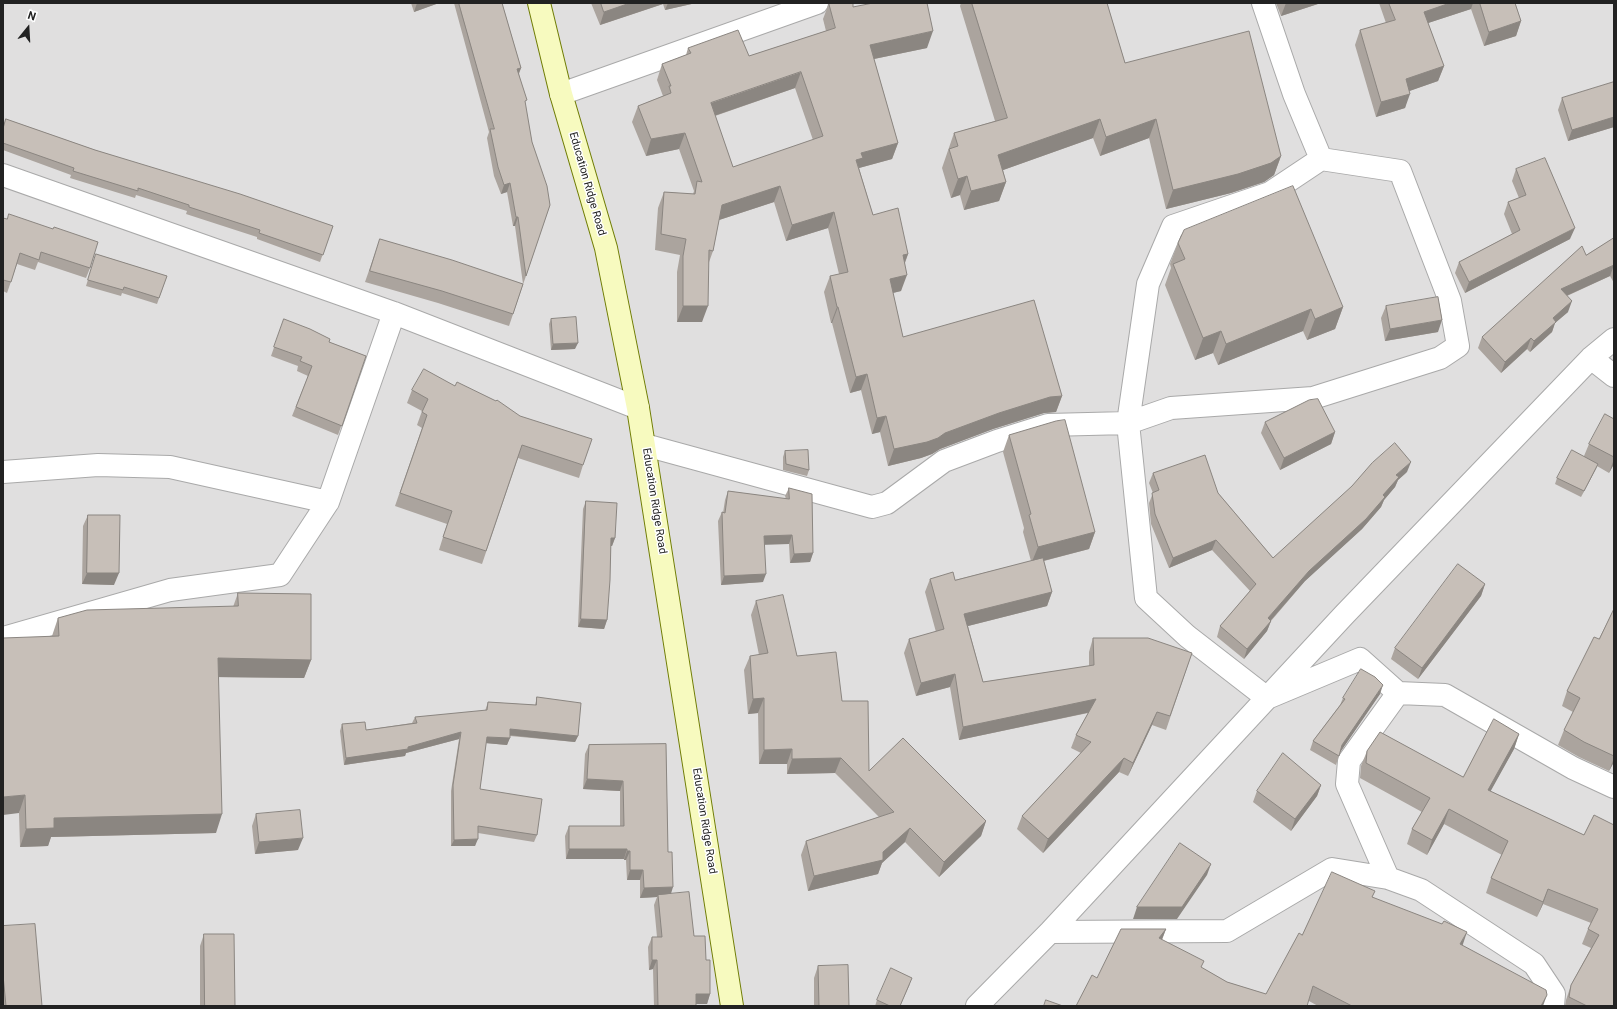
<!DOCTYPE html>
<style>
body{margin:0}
#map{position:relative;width:1617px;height:1009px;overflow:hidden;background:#f2efe9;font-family:Roboto,sans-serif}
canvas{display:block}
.frame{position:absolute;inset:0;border:4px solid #222;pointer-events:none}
.north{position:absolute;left:8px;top:8px;width:40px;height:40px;-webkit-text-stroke:3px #fff;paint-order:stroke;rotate:18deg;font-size:11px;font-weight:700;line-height:16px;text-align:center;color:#222}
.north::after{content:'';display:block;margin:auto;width:14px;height:18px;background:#222;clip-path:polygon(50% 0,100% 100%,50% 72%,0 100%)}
</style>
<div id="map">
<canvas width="1617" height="1009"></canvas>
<div class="frame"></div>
<div class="north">N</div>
</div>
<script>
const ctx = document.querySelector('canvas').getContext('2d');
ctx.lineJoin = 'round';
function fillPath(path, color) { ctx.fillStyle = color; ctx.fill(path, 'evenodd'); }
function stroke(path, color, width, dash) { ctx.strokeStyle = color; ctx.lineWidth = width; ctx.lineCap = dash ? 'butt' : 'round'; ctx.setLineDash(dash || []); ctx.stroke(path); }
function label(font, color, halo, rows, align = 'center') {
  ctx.font = font + ' Roboto,sans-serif'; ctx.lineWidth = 3; ctx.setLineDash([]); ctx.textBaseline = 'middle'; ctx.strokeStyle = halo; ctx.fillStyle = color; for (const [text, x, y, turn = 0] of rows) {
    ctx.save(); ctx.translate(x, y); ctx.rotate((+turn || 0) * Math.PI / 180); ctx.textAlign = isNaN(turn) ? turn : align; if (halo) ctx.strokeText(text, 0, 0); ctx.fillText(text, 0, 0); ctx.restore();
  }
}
fillPath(new Path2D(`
 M 3,3 L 1614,3 L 1614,1006 L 3,1006 Z`), '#e0dfdf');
const minor = new Path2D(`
 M 561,94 L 817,3
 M 1321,159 L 1270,193 L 1173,226 L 1148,284 L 1128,423 L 1146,598 L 1187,636 L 1267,698 L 1360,659 L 1398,693 L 1445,695 L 1573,768 L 1614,787
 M 3,175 L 394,313 L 638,408
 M 1591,358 L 1614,376
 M 645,445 L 872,507 L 887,503 L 944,461 L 997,441 L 1048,425 L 1128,423 L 1171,408 L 1313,398 L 1440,358 L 1458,346 L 1450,301 L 1400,171 L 1321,159 L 1294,94 L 1263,3
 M 3,472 L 98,465 L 170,467 L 328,502
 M 3,638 L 170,590 L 280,575 L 328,502 L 394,313
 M 1388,878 L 1347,784 L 1349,761 L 1398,693
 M 1050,932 L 1227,931 L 1332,869 L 1388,878 L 1421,890 L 1534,964 L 1554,994 L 1553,1006
 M 977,1006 L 1050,932 L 1344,615 L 1591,358 L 1614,339`);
const secondary = new Path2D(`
 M 539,3 L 561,94 L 606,248 L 638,408 L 732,1006`);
stroke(minor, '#a9a9a9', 24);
stroke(secondary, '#707d05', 24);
stroke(minor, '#fff', 22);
stroke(secondary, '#f7fabf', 22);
fillPath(new Path2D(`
 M 411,3 L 439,3 L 414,12 Z
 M 454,3 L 502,3 L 521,68 L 519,74 L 532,142 L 550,205 L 509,326 L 438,303 L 365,282 L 380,239 L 523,284 L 515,226 L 513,226 L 507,192 L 501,194 L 494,176 L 487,138 L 489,132 Z
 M 591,3 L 696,3 L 665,10 L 663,4 L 600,25 Z
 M 829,3 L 853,7 L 927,48 L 874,59 L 898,143 L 892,159 L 859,168 L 873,215 L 908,254 L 905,263 L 901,291 L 893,293 L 903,337 L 1062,396 L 1056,412 L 1044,413 L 993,429 L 940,449 L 932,454 L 921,458 L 888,466 L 880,432 L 872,434 L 861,390 L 850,393 L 832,323 L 831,323 L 824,292 L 830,276 L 839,274 L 828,228 L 786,241 L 774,202 L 719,220 L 713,251 L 708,265 L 702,322 L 677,322 L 677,272 L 680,255 L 655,250 L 658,208 L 664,192 L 693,194 L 694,191 L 679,149 L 646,156 L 632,122 L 638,106 L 663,96 L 657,80 L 662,64 L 686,55 L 688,48 L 749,56 L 826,31 L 823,19 ZM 795,88 L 813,140 L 733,167 L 715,116 Z
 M 961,3 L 1107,3 L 1125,63 L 1281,156 L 1274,175 L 1264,182 L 1231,193 L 1166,209 L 1149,138 L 1100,156 L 1093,138 L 1003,170 L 1006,182 L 999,201 L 964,210 L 960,195 L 951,198 L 942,168 L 954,133 L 995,121 L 960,6 Z
 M 1276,3 L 1321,3 L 1281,16 Z
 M 1379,3 L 1515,3 L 1521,21 L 1516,36 L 1484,46 L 1471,9 L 1428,23 L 1444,66 L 1438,81 L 1409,91 L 1405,108 L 1376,117 L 1355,45 L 1360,30 L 1386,23 Z
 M 1614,82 L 1614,127 L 1568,141 L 1558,110 L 1562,98 Z
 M 6,119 L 95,150 L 333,226 L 320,262 L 257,239 L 257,237 L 186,214 L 187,211 L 136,195 L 135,198 L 70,178 L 71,175 L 3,150 L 3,128 Z
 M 1516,169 L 1570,239 L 1465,293 L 1455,273 L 1459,262 L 1512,234 L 1504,214 L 1508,202 L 1519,198 L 1512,181 Z
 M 3,218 L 90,268 L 86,278 L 38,262 L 35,270 L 17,264 L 7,293 L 3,291 Z
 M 1614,238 L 1614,283 L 1610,276 L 1567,296 L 1568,312 L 1555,323 L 1552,332 L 1530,352 L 1527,349 L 1501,373 L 1478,348 L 1482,337 L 1586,255 Z
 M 1178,243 L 1343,307 L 1335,329 L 1307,340 L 1303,331 L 1218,365 L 1213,353 L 1195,360 L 1165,285 L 1171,268 L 1170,264 Z
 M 96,254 L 167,276 L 157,304 L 122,293 L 121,296 L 86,286 Z
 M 1386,306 L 1438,332 L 1385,341 L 1381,318 Z
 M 284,319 L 329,342 L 366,356 L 338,435 L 292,416 L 308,376 L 297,371 L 298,366 L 271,356 Z
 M 551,319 L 575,349 L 551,350 L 549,324 Z
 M 412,390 L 583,465 L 579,478 L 518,458 L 482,564 L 439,550 L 447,524 L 395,506 L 422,428 L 417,425 L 422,411 L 407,403 Z
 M 1614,419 L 1614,464 L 1609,473 L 1597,466 L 1581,497 L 1555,484 L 1557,478 L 1584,456 L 1589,444 Z
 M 1265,422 L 1335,432 L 1331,444 L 1280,470 L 1261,433 Z
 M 1009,435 L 1095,532 L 1089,549 L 1044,561 L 1052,592 L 1047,606 L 968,626 L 983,682 L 1089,666 L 1089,652 L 1093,638 L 1192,653 L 1166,730 L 1152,725 L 1128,776 L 1119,772 L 1043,853 L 1017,829 L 1022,816 L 1081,753 L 1071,748 L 1076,735 L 1088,713 L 959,740 L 950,687 L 916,696 L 904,653 L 909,639 L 936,632 L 925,592 L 930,579 L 955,580 L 1031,561 L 1023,532 L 1024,528 L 1003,452 Z
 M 785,451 L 809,470 L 807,476 L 783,470 L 783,457 Z
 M 1407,472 L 1398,480 L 1395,487 L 1384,500 L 1381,507 L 1362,529 L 1305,581 L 1271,621 L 1267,631 L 1244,659 L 1217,637 L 1220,626 L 1250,591 L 1212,550 L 1169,568 L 1151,524 L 1149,503 L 1153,493 L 1149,483 L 1153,473 L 1218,493 L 1273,558 Z
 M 789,488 L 813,553 L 810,562 L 790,563 L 789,544 L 764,544 L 763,582 L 721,585 L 718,521 L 722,512 L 723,513 L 725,500 L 728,491 L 786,499 L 785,496 Z
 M 586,501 L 615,538 L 612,546 L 611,546 L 607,620 L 604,629 L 578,627 L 583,509 Z
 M 88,515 L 114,585 L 82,584 L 83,526 Z
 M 1485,584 L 1481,596 L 1418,679 L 1391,659 L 1395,648 Z
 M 238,593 L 311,660 L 304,678 L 218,677 L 216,833 L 51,837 L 48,846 L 20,847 L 19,813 L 52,636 L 58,618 L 233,607 Z
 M 756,601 L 797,656 L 842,701 L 869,771 L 986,821 L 981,836 L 939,877 L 905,842 L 882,863 L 878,874 L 808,891 L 801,855 L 806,841 L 879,817 L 835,773 L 787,774 L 787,764 L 759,764 L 758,713 L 748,714 L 744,670 L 750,656 L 759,655 L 751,615 Z
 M 1614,609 L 1614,762 L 1609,771 L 1579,757 L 1558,745 L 1564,730 L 1573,712 L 1562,706 L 1567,691 L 1599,639 Z
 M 1380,694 L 1340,752 L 1336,765 L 1310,750 L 1313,741 L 1340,705 L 1343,698 Z
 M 537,697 L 578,736 L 575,742 L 510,736 L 507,745 L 486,743 L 480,789 L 537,835 L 534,842 L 478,833 L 475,846 L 451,846 L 451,791 L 459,739 L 406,753 L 405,756 L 344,765 L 340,731 L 342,724 L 366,730 L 412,723 L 415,717 L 485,711 L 488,702 L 535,705 Z
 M 1519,734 L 1514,749 L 1490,791 L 1584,835 L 1594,815 L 1614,1006 L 1565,1006 L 1566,1000 L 1571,985 L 1591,948 L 1582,944 L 1588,929 L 1591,923 L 1543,904 L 1537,917 L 1486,893 L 1491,878 L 1502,855 L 1444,824 L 1427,855 L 1407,844 L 1412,829 L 1422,812 L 1360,778 L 1361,766 L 1367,751 L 1463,777 Z
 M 666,744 L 668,852 L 671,894 L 694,936 L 706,960 L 710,994 L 707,1004 L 696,1004 L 696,1006 L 654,1006 L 653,969 L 649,970 L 648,947 L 652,937 L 657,937 L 654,905 L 657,897 L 640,898 L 640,880 L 627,880 L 626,860 L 624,860 L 624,859 L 566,859 L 565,836 L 569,826 L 620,826 L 620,791 L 583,789 L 585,754 L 589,745 Z
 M 1321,785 L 1317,796 L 1291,831 L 1253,802 L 1257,791 Z
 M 256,814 L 298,850 L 255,854 L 252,826 Z
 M 1375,891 L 1372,897 L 1462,945 L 1543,1006 L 1318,1006 L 1309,1001 L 1097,978 L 1166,929 L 1162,940 L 1202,968 L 1227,982 L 1266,994 L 1302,935 Z
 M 3,926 L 42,1006 L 3,1006 Z
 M 204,934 L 235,1006 L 200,1006 L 200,946 Z
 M 818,966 L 849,1006 L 814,1006 L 814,978 Z
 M 910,984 L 900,1006 L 875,1006 L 877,1000 Z`), '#aba49e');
fillPath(new Path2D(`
 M 417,3 L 439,3 L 414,12 Z
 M 630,3 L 664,3 L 663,4 L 600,25 L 604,12 Z
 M 668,3 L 696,3 L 665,10 Z
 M 1286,3 L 1321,3 L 1281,16 Z
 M 1450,3 L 1473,3 L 1471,9 L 1419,26 L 1424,12 Z
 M 1521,21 L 1516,36 L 1484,46 L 1489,32 Z
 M 933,31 L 927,48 L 864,61 L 870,45 Z
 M 1444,66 L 1438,81 L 1401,94 L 1406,79 Z
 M 521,68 L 517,77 L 517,69 Z
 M 801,72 L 795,88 L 705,119 L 711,103 Z
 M 1410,94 L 1405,108 L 1376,117 L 1381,102 Z
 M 1614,117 L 1614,127 L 1568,141 L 1572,130 Z
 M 1100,119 L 1093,138 L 992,174 L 998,155 Z
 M 1156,119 L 1149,138 L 1100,156 L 1106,137 Z
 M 685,133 L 679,149 L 646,156 L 651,139 Z
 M 898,143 L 892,159 L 859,168 L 856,160 L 861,153 Z
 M 1281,156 L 1274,175 L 1264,182 L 1231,193 L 1166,209 L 1173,190 Z
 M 967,176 L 960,195 L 951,198 L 958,179 Z
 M 1006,182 L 999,201 L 964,210 L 971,191 Z
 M 510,183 L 507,192 L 501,194 L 504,185 Z
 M 780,186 L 774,202 L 716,221 L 722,205 Z
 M 834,212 L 828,228 L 786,241 L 792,225 Z
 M 516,217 L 518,217 L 515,226 L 513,226 Z
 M 1575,228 L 1570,239 L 1465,293 L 1469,282 Z
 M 908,254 L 902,270 L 903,255 Z
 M 1614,265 L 1610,276 L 1557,300 L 1561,289 Z
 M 907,275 L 901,291 L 884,295 L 890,279 Z
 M 1572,301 L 1568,312 L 1555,323 L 1552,332 L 1530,352 L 1534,341 L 1553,318 Z
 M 683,306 L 708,306 L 702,322 L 677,322 Z
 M 837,307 L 838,307 L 832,323 L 831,323 Z
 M 1343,307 L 1335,329 L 1307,340 L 1315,319 Z
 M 1311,309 L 1303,331 L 1218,365 L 1226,344 Z
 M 1442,320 L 1438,332 L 1385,341 L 1390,329 Z
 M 1221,331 L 1213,353 L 1195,360 L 1203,338 Z
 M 1531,338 L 1527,349 L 1501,373 L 1505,362 Z
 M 578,343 L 575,349 L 551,350 L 553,344 Z
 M 867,374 L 861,390 L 850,393 L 856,377 Z
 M 1062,396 L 1056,412 L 1044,413 L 993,429 L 940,449 L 932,454 L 921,458 L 888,466 L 894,449 L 945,433 L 999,413 L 1050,397 Z
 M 886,416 L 880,432 L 872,434 L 877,418 Z
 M 1335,432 L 1331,444 L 1280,470 L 1284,458 Z
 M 1614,459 L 1614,464 L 1609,473 Z
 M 1411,462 L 1407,472 L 1398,480 L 1395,487 L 1384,500 L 1381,507 L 1362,529 L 1305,581 L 1264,628 L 1268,618 L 1309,571 L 1383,495 L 1396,475 Z
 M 1598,464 L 1596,469 L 1581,497 L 1584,491 Z
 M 1095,532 L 1089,549 L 1031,564 L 1038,547 Z
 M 792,535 L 789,544 L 760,545 L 764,536 Z
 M 611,538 L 615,538 L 612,546 L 608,546 Z
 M 1216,540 L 1212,550 L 1169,568 L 1173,558 Z
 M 813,553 L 810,562 L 790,563 L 794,554 Z
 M 87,573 L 119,573 L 114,585 L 82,584 Z
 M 766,574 L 763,582 L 721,585 L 724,576 Z
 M 1485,584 L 1481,596 L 1418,679 L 1422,668 Z
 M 1052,592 L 1047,606 L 960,628 L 964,614 Z
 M 581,619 L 607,620 L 604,629 L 578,627 Z
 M 1271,621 L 1267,631 L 1244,659 L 1247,649 Z
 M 218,658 L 311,660 L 304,678 L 211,677 Z
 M 955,674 L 950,687 L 916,696 L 921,683 Z
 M 1383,685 L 1380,694 L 1339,754 L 1342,745 Z
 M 764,698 L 758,713 L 748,714 L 753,699 Z
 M 1096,699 L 1091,712 L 959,740 L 963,727 Z
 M 1157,712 L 1152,725 L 1128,776 L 1133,763 Z
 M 510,729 L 578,736 L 575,742 L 508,735 Z
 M 461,732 L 459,739 L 406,753 L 405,756 L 344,765 L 346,758 L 408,747 Z
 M 1519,734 L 1514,749 L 1483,805 L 1488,790 Z
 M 487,737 L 510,738 L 507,745 L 485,743 Z
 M 792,749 L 787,764 L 759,764 L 764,750 Z
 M 841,758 L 835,773 L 787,774 L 792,759 Z
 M 1124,758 L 1119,772 L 1043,853 L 1048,839 Z
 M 1614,758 L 1614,762 L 1609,771 Z
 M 587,779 L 623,781 L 620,791 L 583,789 Z
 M 1321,785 L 1317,796 L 1291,831 L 1295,819 Z
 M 25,795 L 19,813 L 3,815 L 3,797 Z
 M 1449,809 L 1444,824 L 1427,855 L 1432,840 Z
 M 222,814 L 216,833 L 51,837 L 48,846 L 20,847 L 26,829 L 54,818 Z
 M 986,821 L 981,836 L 939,877 L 944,862 Z
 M 910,828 L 905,842 L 882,863 L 878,874 L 808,891 L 814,876 L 883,852 Z
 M 303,838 L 298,850 L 255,854 L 259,842 Z
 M 478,839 L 475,846 L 451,846 L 454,840 Z
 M 569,849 L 627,849 L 624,859 L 566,859 Z
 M 627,851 L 630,851 L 626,860 L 624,860 Z
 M 1211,864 L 1207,875 L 1177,919 L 1133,919 L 1137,907 Z
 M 630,870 L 643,870 L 640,880 L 627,880 Z
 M 673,887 L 670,897 L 658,895 L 657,897 L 640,898 L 644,888 Z
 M 1548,889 L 1543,904 L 1537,917 L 1543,902 Z
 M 1166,929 L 1160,944 L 1159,938 Z
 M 1467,932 L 1462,947 L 1460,944 Z
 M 652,960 L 657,960 L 653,969 L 649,970 Z
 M 696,994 L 710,994 L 707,1004 L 693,1004 Z
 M 1547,995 L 1543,1006 L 1541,1006 Z`), '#8b8681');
const building = new Path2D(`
 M 459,3 L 502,3 L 521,68 L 517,69 L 527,100 L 525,101 L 532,142 L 547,186 L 550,205 L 526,276 L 518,217 L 516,217 L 510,183 L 504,185 L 498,167 L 490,129 L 494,129 Z
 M 601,3 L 630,3 L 604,12 Z
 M 829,3 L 853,3 L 853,7 L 873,3 L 927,3 L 933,31 L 870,45 L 898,143 L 861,153 L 863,158 L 856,160 L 873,215 L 898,208 L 908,254 L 903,255 L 907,275 L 890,279 L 903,337 L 1034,300 L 1062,396 L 1050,397 L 999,413 L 945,433 L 938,438 L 927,442 L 894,449 L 886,416 L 877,418 L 867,374 L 856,377 L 838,307 L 837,307 L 830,276 L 848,272 L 834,212 L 792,225 L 780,186 L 722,205 L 713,251 L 709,250 L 708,306 L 683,306 L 683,256 L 686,239 L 661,234 L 664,192 L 695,194 L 697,181 L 702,182 L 685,133 L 651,139 L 638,106 L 671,93 L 669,86 L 671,86 L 662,64 L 691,53 L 688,48 L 738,30 L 749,56 L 835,28 ZM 801,72 L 823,136 L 733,167 L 711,103 Z
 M 972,3 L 1107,3 L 1125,63 L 1249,31 L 1281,156 L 1271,163 L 1238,174 L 1173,190 L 1156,119 L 1106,137 L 1100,119 L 998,155 L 1006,182 L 971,191 L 967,176 L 958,179 L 949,149 L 958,146 L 954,133 L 1007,118 Z
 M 1389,3 L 1450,3 L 1424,12 L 1444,66 L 1406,79 L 1410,94 L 1381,102 L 1360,30 L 1395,20 Z
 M 1480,3 L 1515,3 L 1521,21 L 1489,32 Z
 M 1614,82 L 1614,117 L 1572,130 L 1562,98 Z
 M 6,119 L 95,150 L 240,194 L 333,226 L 323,255 L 259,233 L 260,230 L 189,207 L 189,205 L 138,188 L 138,191 L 73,171 L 74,168 L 3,143 L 3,129 Z
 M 1545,158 L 1575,228 L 1469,282 L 1459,262 L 1520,230 L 1508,202 L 1526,195 L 1516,169 Z
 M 1293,186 L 1343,307 L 1315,319 L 1311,309 L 1226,344 L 1221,331 L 1203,338 L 1173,264 L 1185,259 L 1178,243 L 1184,230 Z
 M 9,214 L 53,229 L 54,227 L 98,242 L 90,268 L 41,252 L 39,260 L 20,253 L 11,282 L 3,280 L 3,218 L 7,219 Z
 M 1614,238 L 1614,266 L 1614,265 L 1561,289 L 1572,301 L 1553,318 L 1556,322 L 1534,341 L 1531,338 L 1505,362 L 1482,337 L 1582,246 L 1586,255 Z
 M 380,239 L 452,260 L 523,284 L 513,314 L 442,291 L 370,271 Z
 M 96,254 L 167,276 L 159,298 L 124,287 L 123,290 L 88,280 Z
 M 1438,297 L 1442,320 L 1390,329 L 1386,306 Z
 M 576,317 L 578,343 L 553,344 L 551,319 Z
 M 284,319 L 310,329 L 330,339 L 329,342 L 366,356 L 342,426 L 296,407 L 312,366 L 300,361 L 302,357 L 274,347 Z
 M 424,369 L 455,386 L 457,382 L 496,401 L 497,400 L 520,416 L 592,439 L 583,465 L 522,445 L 486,551 L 443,537 L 452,511 L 400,493 L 427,415 L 422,412 L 428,399 L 412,390 Z
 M 1318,399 L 1335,432 L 1284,458 L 1265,422 L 1309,400 Z
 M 1605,414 L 1614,419 L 1614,457 L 1589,444 Z
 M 1065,420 L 1095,532 L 1038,547 L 1029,515 L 1031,514 L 1009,435 L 1056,421 Z
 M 1395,443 L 1411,462 L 1396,475 L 1399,477 L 1383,495 L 1385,497 L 1366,519 L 1309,571 L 1268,618 L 1271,621 L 1247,649 L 1220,626 L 1256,584 L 1216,540 L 1173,558 L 1155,514 L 1152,493 L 1159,490 L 1153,473 L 1205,455 L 1218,493 L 1273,558 L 1352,486 L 1372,463 Z
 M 808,450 L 809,470 L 786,464 L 785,451 Z
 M 1572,450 L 1598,464 L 1584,491 L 1557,478 Z
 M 789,488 L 812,494 L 813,553 L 794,554 L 792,535 L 764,536 L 766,574 L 724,576 L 722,512 L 725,513 L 728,491 L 789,499 Z
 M 586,501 L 617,503 L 615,538 L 611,538 L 610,580 L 607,620 L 581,619 Z
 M 88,515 L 120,515 L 119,573 L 87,573 Z
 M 1043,558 L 1052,592 L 964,614 L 983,682 L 1094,665 L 1093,638 L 1148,638 L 1192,653 L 1170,716 L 1157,712 L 1133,763 L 1124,758 L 1048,839 L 1022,816 L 1091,742 L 1076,735 L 1096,699 L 963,727 L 955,674 L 921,683 L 909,639 L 944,629 L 930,579 L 953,572 L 955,580 Z
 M 1458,564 L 1485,584 L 1422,668 L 1395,648 Z
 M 238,593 L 311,594 L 311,660 L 218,658 L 222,814 L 54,818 L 54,828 L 26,829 L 25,795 L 3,797 L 3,638 L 59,636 L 58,618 L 87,610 L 238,606 Z
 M 783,595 L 797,656 L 836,652 L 842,701 L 868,701 L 869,771 L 903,738 L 986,821 L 944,862 L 910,828 L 883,852 L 883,860 L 814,876 L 806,841 L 894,812 L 841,758 L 792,759 L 792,749 L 764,750 L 764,698 L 753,699 L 750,656 L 768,653 L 756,601 Z
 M 1614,609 L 1614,756 L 1584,742 L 1564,730 L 1580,698 L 1567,691 L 1594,637 L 1599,639 Z
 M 1361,669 L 1375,677 L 1383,685 L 1342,745 L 1339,756 L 1313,741 L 1345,699 L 1343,698 Z
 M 537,697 L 581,703 L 578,736 L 510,729 L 510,738 L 487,737 L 480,789 L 542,799 L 537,835 L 478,826 L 478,839 L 454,840 L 453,785 L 461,732 L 408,747 L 408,749 L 346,758 L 342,724 L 365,722 L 366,730 L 417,723 L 415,717 L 487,710 L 488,702 L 536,705 Z
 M 1494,719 L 1519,734 L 1488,790 L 1584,835 L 1594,815 L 1614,825 L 1614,1006 L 1587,1006 L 1569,997 L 1571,985 L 1599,935 L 1588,929 L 1598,909 L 1548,889 L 1543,902 L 1491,878 L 1508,841 L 1449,809 L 1432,840 L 1412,829 L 1430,798 L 1366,763 L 1367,751 L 1380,732 L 1463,777 Z
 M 666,744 L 668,852 L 672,852 L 673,887 L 644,888 L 643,870 L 630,870 L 630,851 L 627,851 L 627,849 L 569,849 L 569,826 L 624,826 L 623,781 L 587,779 L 589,745 Z
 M 1283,753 L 1321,785 L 1295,819 L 1257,791 Z
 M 300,810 L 303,838 L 259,842 L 256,814 Z
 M 1180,843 L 1211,864 L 1182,907 L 1137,907 Z
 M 1332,872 L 1375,891 L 1372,897 L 1442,924 L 1444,921 L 1467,932 L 1460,944 L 1546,990 L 1547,995 L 1541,1006 L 1352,1006 L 1313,986 L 1307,1006 L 1076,1006 L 1092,975 L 1097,978 L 1121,929 L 1166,929 L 1159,938 L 1204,961 L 1201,967 L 1227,982 L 1266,994 L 1299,933 L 1302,935 Z
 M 689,892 L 694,936 L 705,936 L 706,960 L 710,960 L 710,994 L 696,994 L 696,1006 L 658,1006 L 657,960 L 652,960 L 652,937 L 662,937 L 658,895 Z
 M 35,924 L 42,1006 L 6,1006 L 3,975 L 3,926 Z
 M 204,934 L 234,934 L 235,1006 L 205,1006 Z
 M 848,965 L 849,1006 L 819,1006 L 818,966 Z
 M 891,968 L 912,978 L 900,1006 L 890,1006 L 877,1000 Z
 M 1046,1000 L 1063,1006 L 1044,1006 Z`);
fillPath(building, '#c7bfb8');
stroke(building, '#8b8681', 1);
label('11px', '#222', '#fff', [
 ["Education Ridge Road",587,184,74],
 ["Education Ridge Road",654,501,81],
 ["Education Ridge Road",704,821,81]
]);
</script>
